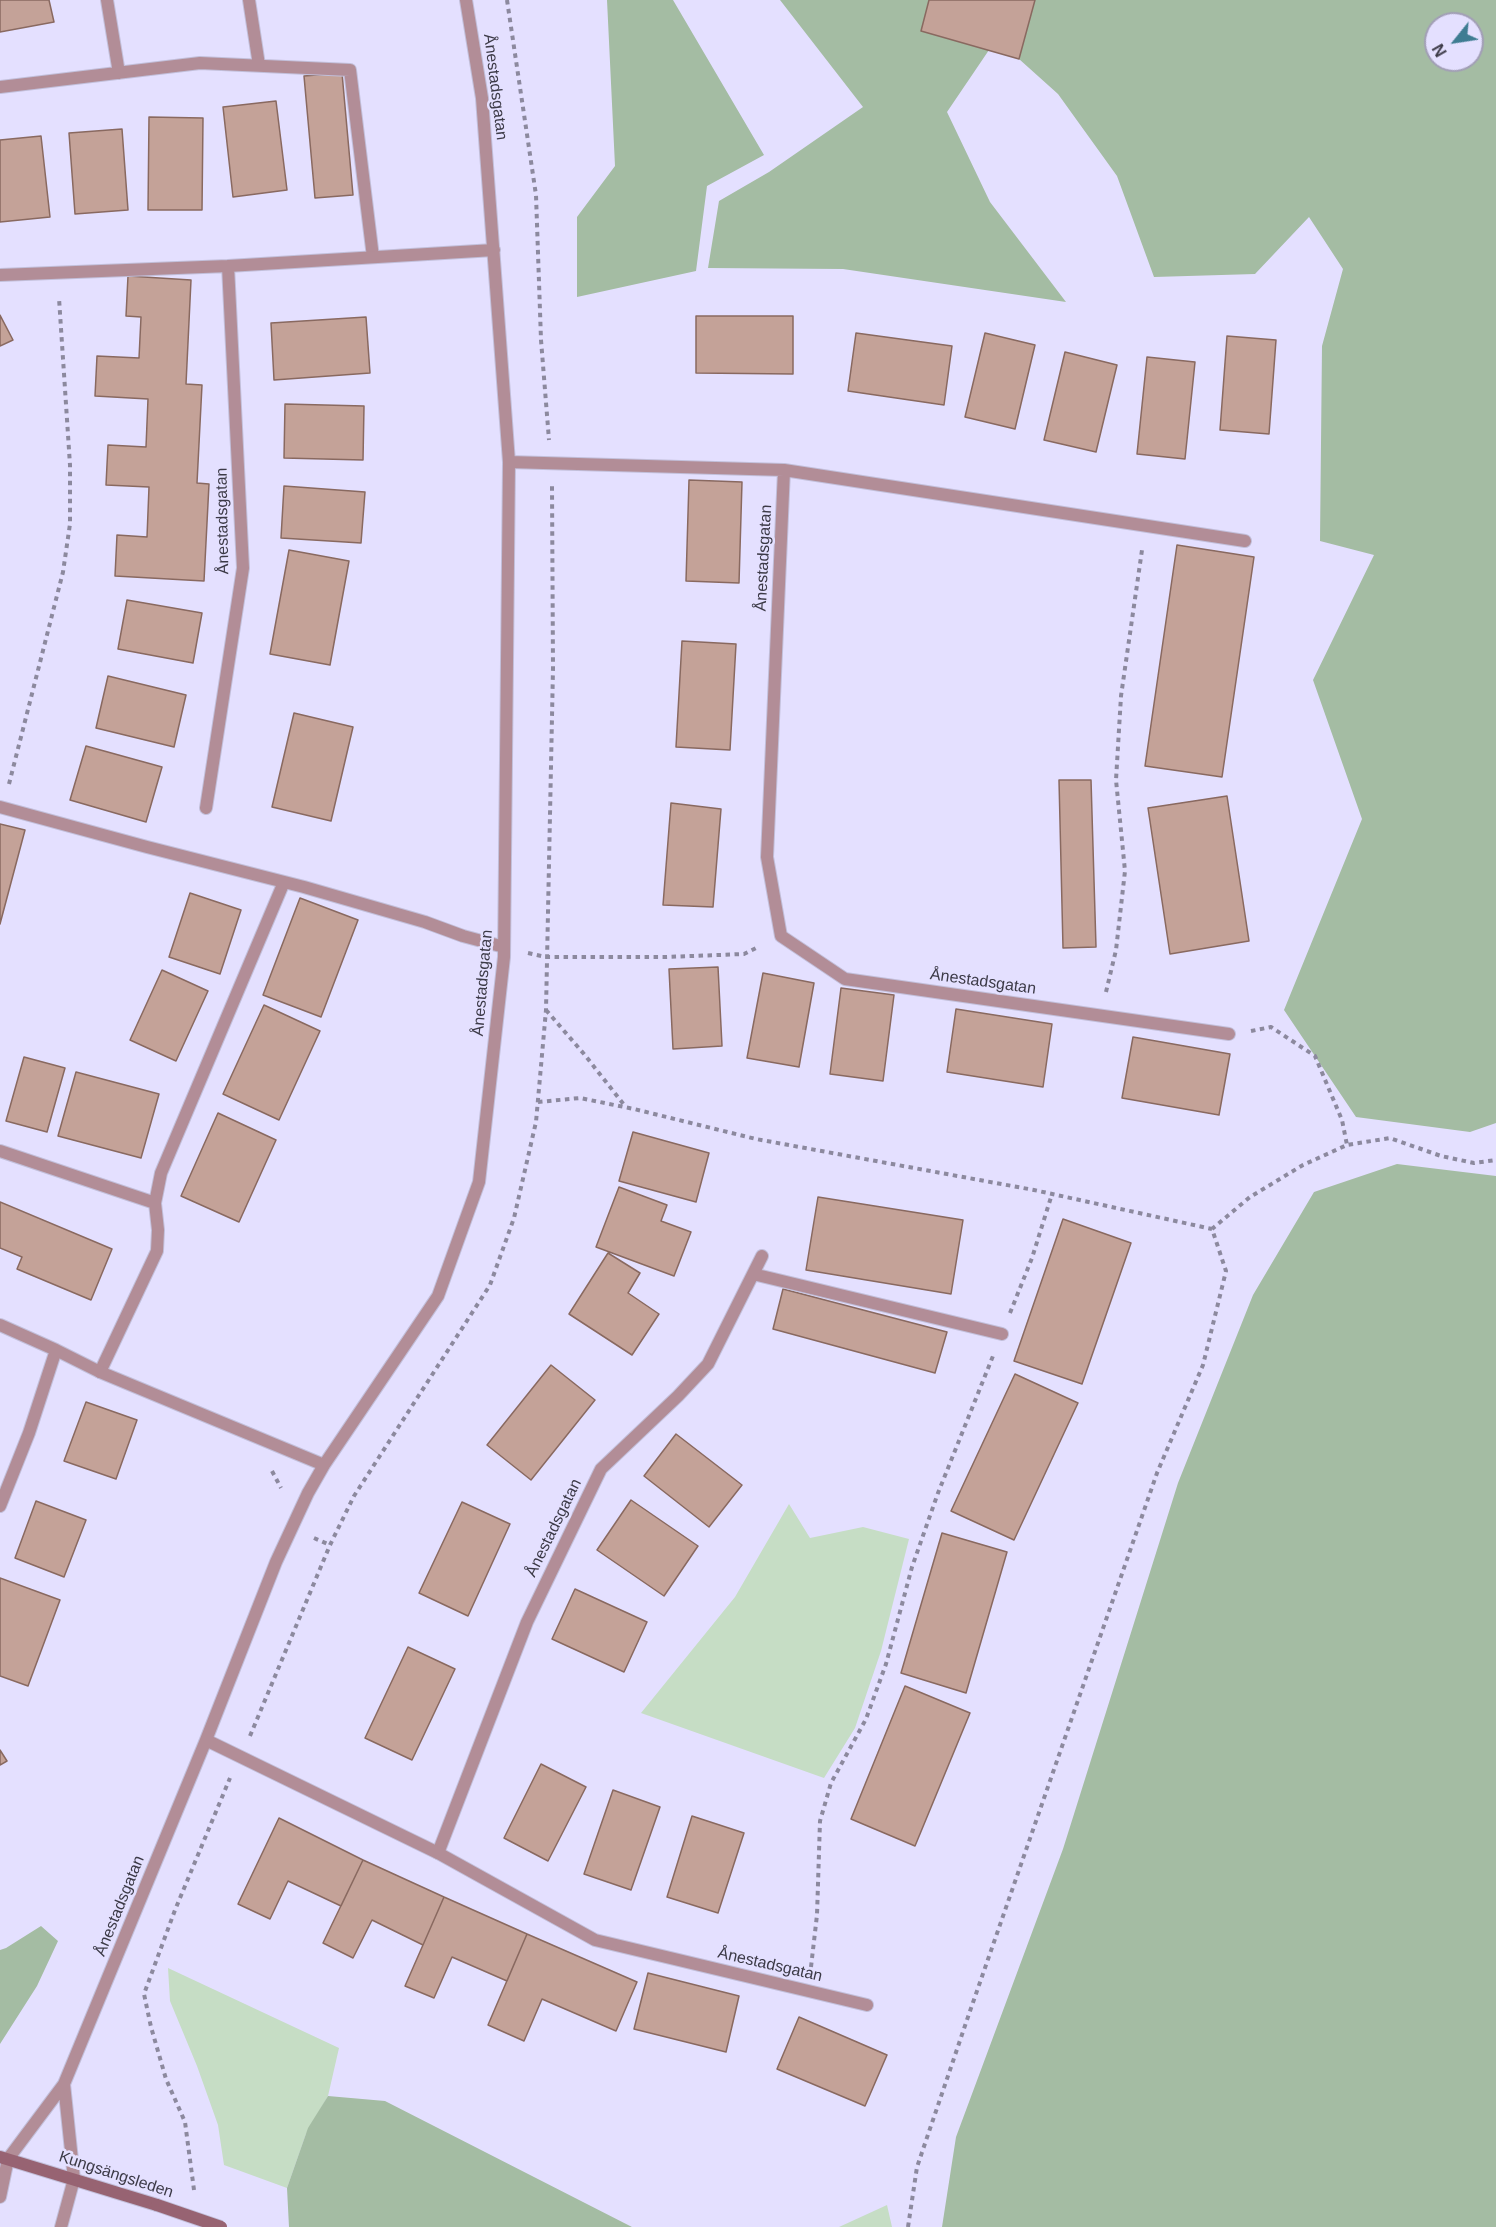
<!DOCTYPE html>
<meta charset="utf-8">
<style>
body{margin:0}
#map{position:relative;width:1496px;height:2227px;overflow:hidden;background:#e4e0ff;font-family:Helvetica,sans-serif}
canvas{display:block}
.north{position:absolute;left:1424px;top:12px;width:60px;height:60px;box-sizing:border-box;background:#e4e0ff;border:2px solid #a19eb5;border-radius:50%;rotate:240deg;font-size:16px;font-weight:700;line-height:24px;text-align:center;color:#3c3a47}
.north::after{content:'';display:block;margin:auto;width:21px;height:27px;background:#3e7c92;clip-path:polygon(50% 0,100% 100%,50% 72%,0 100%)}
</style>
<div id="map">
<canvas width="1496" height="2227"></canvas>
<div class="north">N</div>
</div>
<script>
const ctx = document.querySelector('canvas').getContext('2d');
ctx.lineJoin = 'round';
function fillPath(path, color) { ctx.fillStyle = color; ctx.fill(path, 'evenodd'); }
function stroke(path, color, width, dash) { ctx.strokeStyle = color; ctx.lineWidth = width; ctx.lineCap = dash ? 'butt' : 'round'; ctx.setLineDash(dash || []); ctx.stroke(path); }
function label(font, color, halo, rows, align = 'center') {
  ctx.font = font + ' Helvetica,sans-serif'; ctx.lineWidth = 5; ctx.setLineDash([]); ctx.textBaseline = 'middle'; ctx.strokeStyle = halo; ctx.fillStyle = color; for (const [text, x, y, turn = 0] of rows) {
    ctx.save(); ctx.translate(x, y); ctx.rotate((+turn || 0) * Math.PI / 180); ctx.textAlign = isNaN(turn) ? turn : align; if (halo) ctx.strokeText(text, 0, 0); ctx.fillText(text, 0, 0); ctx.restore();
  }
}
fillPath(new Path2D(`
 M 789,1504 L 810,1538 L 863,1527 L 909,1539 L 881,1651 L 855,1728 L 824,1778 L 641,1713 L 735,1597 Z
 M 168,1968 L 339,2048 L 328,2096 L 306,2134 L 287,2188 L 224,2165 L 218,2125 L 197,2066 L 170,2001 Z
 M 887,2205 L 892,2227 L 839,2227 Z`), '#c6ddc5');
fillPath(new Path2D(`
 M 607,0 L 673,0 L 764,155 L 707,186 L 696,271 L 577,297 L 577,217 L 615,166 Z
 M 780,0 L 1496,0 L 1496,1123 L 1470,1132 L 1356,1117 L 1284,1010 L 1362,819 L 1313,680 L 1374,555 L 1320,541 L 1322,346 L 1343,269 L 1309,217 L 1255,274 L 1154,277 L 1117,176 L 1058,94 L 1019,59 L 989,50 L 947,112 L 990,202 L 1066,302 L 843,269 L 708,268 L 719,201 L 769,172 L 863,107 ZM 1436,24 L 1472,24 L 1472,60 L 1436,60 Z
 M 1397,1164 L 1496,1176 L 1496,2227 L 942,2227 L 956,2137 L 1063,1849 L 1178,1483 L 1253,1295 L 1314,1192 Z
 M 41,1926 L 58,1941 L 37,1986 L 0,2044 L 0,1950 L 6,1948 Z
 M 328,2096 L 385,2101 L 632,2227 L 289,2227 L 287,2188 L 308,2128 Z`), '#a4bca3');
const building = new Path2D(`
 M 0,0 L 49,0 L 54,22 L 0,32 Z
 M 929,0 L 1035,0 L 1019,59 L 921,31 Z
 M 342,73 L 353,195 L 315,198 L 304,76 Z
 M 276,101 L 287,190 L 233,197 L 223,107 Z
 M 149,117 L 203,118 L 202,210 L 148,210 Z
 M 122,129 L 128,210 L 75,214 L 69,133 Z
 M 41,136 L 50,217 L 0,222 L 0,140 Z
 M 128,276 L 191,280 L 186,384 L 202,385 L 197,483 L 209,484 L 204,581 L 115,576 L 117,535 L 147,537 L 149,487 L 106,485 L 108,445 L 146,447 L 148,399 L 95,396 L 97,356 L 139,358 L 141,317 L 126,316 Z
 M 0,315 L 13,340 L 0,346 Z
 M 696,316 L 793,316 L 793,374 L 696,373 Z
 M 366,317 L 370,373 L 274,380 L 271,323 Z
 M 856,333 L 952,346 L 944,405 L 848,391 Z
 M 985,333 L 1035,345 L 1015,429 L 965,417 Z
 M 1227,336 L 1276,340 L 1269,434 L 1220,430 Z
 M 1065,352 L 1117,365 L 1096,452 L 1044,440 Z
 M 1147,357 L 1195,362 L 1185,459 L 1137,454 Z
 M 285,404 L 364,406 L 363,460 L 284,458 Z
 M 689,480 L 742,482 L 739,583 L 686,581 Z
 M 284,486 L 365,492 L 361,543 L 281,538 Z
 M 1177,545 L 1254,557 L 1222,777 L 1145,766 Z
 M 289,550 L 349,561 L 330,665 L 270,654 Z
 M 127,600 L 202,613 L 193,663 L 118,649 Z
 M 682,641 L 736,644 L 730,750 L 676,747 Z
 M 108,676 L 186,695 L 174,747 L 96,728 Z
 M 294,713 L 353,727 L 331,821 L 272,807 Z
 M 86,746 L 162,767 L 146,822 L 70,800 Z
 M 1059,780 L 1091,780 L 1096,947 L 1063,948 Z
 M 1227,796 L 1249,941 L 1170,954 L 1148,808 Z
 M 671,803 L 721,809 L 713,907 L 663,905 Z
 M 0,824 L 25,830 L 0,924 Z
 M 190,893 L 241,910 L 220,974 L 169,957 Z
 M 300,898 L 358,920 L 321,1017 L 263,995 Z
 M 718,967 L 722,1046 L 673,1049 L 669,969 Z
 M 162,970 L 208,991 L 176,1061 L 130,1040 Z
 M 763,973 L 814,983 L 799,1067 L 747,1058 Z
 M 841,988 L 894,995 L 883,1081 L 830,1074 Z
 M 264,1005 L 320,1031 L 279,1120 L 223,1094 Z
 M 956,1009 L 1052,1024 L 1043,1087 L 947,1072 Z
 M 1133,1037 L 1230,1054 L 1219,1115 L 1122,1098 Z
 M 24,1057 L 65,1068 L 47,1132 L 6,1121 Z
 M 76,1072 L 159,1094 L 141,1158 L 58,1136 Z
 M 218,1113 L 276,1140 L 239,1222 L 181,1196 Z
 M 633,1132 L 709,1153 L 696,1202 L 619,1181 Z
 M 619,1187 L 667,1205 L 661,1221 L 691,1232 L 674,1276 L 596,1247 Z
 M 818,1197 L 963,1220 L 951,1294 L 806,1270 Z
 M 0,1202 L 112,1249 L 91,1300 L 17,1269 L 22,1257 L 0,1248 Z
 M 1063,1219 L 1131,1243 L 1082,1384 L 1014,1361 Z
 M 608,1253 L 640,1273 L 628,1293 L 659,1314 L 632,1355 L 569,1314 Z
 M 783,1289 L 947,1332 L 935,1373 L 773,1329 Z
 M 551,1365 L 595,1400 L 531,1480 L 487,1445 Z
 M 1015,1374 L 1078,1403 L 1014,1540 L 951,1511 Z
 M 86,1402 L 137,1420 L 116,1479 L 64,1461 Z
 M 676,1434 L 742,1485 L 709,1527 L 644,1476 Z
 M 631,1500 L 698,1546 L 664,1596 L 597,1550 Z
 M 36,1501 L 86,1520 L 64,1577 L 15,1558 Z
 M 462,1502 L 510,1524 L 468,1616 L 419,1593 Z
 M 942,1533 L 1007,1552 L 966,1693 L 901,1673 Z
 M 0,1578 L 60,1600 L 28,1686 L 0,1676 Z
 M 575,1589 L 647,1622 L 624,1672 L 552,1639 Z
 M 408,1647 L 455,1669 L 412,1760 L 365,1738 Z
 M 905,1686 L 970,1713 L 915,1846 L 851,1819 Z
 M 0,1750 L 7,1761 L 0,1765 Z
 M 541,1764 L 586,1787 L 548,1861 L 504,1838 Z
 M 613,1790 L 660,1807 L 631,1890 L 584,1874 Z
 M 692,1816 L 744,1833 L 718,1913 L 667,1897 Z
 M 279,1818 L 363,1860 L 341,1906 L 288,1881 L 270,1919 L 238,1904 Z
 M 363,1860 L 444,1897 L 423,1945 L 372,1920 L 353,1958 L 323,1943 Z
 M 444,1897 L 527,1934 L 507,1981 L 452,1957 L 434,1998 L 405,1986 Z
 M 527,1934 L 637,1982 L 616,2031 L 542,1999 L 524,2041 L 488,2025 Z
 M 648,1973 L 739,1996 L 726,2052 L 634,2029 Z
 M 799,2017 L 887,2055 L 865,2106 L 777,2069 Z`);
fillPath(building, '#c4a298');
stroke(building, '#896960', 1.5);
const service = new Path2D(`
 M 107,0 L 119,73
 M 249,0 L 259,65
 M 0,87 L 200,63 L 350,70 L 373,257
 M 0,807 L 147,847 L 304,887 L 425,922 L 463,936 L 504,947
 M 0,1151 L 155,1203
 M 753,1274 L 1002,1334
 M 100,1372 L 157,1251 L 158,1230 L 155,1203 L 161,1173 L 284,882
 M 438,1853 L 527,1622 L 601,1469 L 678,1396 L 708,1364 L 762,1256`);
const minor = new Path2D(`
 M 0,275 L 228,266
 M 509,462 L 784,470 L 1245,541
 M 784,470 L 767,857 L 781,936 L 845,979 L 1229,1034
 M 206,808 L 243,568 L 228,266 L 494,250
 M 0,1325 L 56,1350 L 100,1372 L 324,1465
 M 0,1506 L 29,1433 L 56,1350
 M 206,1740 L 438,1853 L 595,1940 L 867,2005
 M 64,2084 L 74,2179
 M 8,2159 L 64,2084 L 206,1740 L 276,1562 L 308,1493 L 324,1465 L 438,1296 L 479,1182 L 504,957 L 509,462 L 482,98 L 466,0`);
const tertiary = new Path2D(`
 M 0,2197 L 8,2159
 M 61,2227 L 74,2179`);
const secondary = new Path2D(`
 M 0,2157 L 157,2205`);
stroke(service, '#c2bfda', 14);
stroke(minor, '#c2bfda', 14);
stroke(tertiary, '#c2bfda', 14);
stroke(secondary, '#c2bfda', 14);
stroke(new Path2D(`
 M 507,0 L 536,195 L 541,340 L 549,440
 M 9,784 L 63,572 L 70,524 L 70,465 L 59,298
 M 528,953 L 546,957 L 666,957 L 744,954 L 758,947
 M 1106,992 L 1116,950 L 1125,871 L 1116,780 L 1121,696 L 1142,550
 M 546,1010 L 584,1054 L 625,1106
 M 1251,1031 L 1271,1027 L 1315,1056 L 1342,1120 L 1347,1145
 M 538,1102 L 580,1098 L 634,1109 L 756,1139 L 1034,1190 L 1212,1229
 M 1010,1313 L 1032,1258 L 1052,1194
 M 272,1471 L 281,1488
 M 314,1538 L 330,1545
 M 250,1736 L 330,1545 L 354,1496 L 490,1285 L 514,1218 L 536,1122 L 546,1010 L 553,668 L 552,486
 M 811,1967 L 817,1915 L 820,1821 L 831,1783 L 866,1719 L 886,1664 L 912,1567 L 938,1493 L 993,1356
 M 194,2190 L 185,2122 L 166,2079 L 151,2027 L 144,1994 L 175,1910 L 230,1778
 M 908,2227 L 917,2167 L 969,2014 L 1157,1473 L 1203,1365 L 1226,1271 L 1212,1229 L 1250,1197 L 1303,1165 L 1347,1145 L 1390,1138 L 1441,1156 L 1474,1163 L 1496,1160`), '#8c899e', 4, [4.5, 4.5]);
stroke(service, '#b28d97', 12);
stroke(minor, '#b28d97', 12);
stroke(tertiary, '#b28d97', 12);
stroke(secondary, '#976372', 12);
const secondaryBridge = new Path2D(`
 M 157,2205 L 221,2227`);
stroke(secondaryBridge, '#c2bfda', 14, []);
stroke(secondaryBridge, '#976372', 12);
label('16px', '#3c3a47', '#e4e0ff', [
 ["Ånestadsgatan",495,87,83],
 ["Ånestadsgatan",223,521,-91],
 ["Ånestadsgatan",764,558,-87],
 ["Ånestadsgatan",983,982,8],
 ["Ånestadsgatan",483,983,-85],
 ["Ånestadsgatan",554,1528,-64],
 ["Ånestadsgatan",120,1906,-68],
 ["Ånestadsgatan",770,1965,13],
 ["Kungsängsleden",116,2175,18]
]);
</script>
